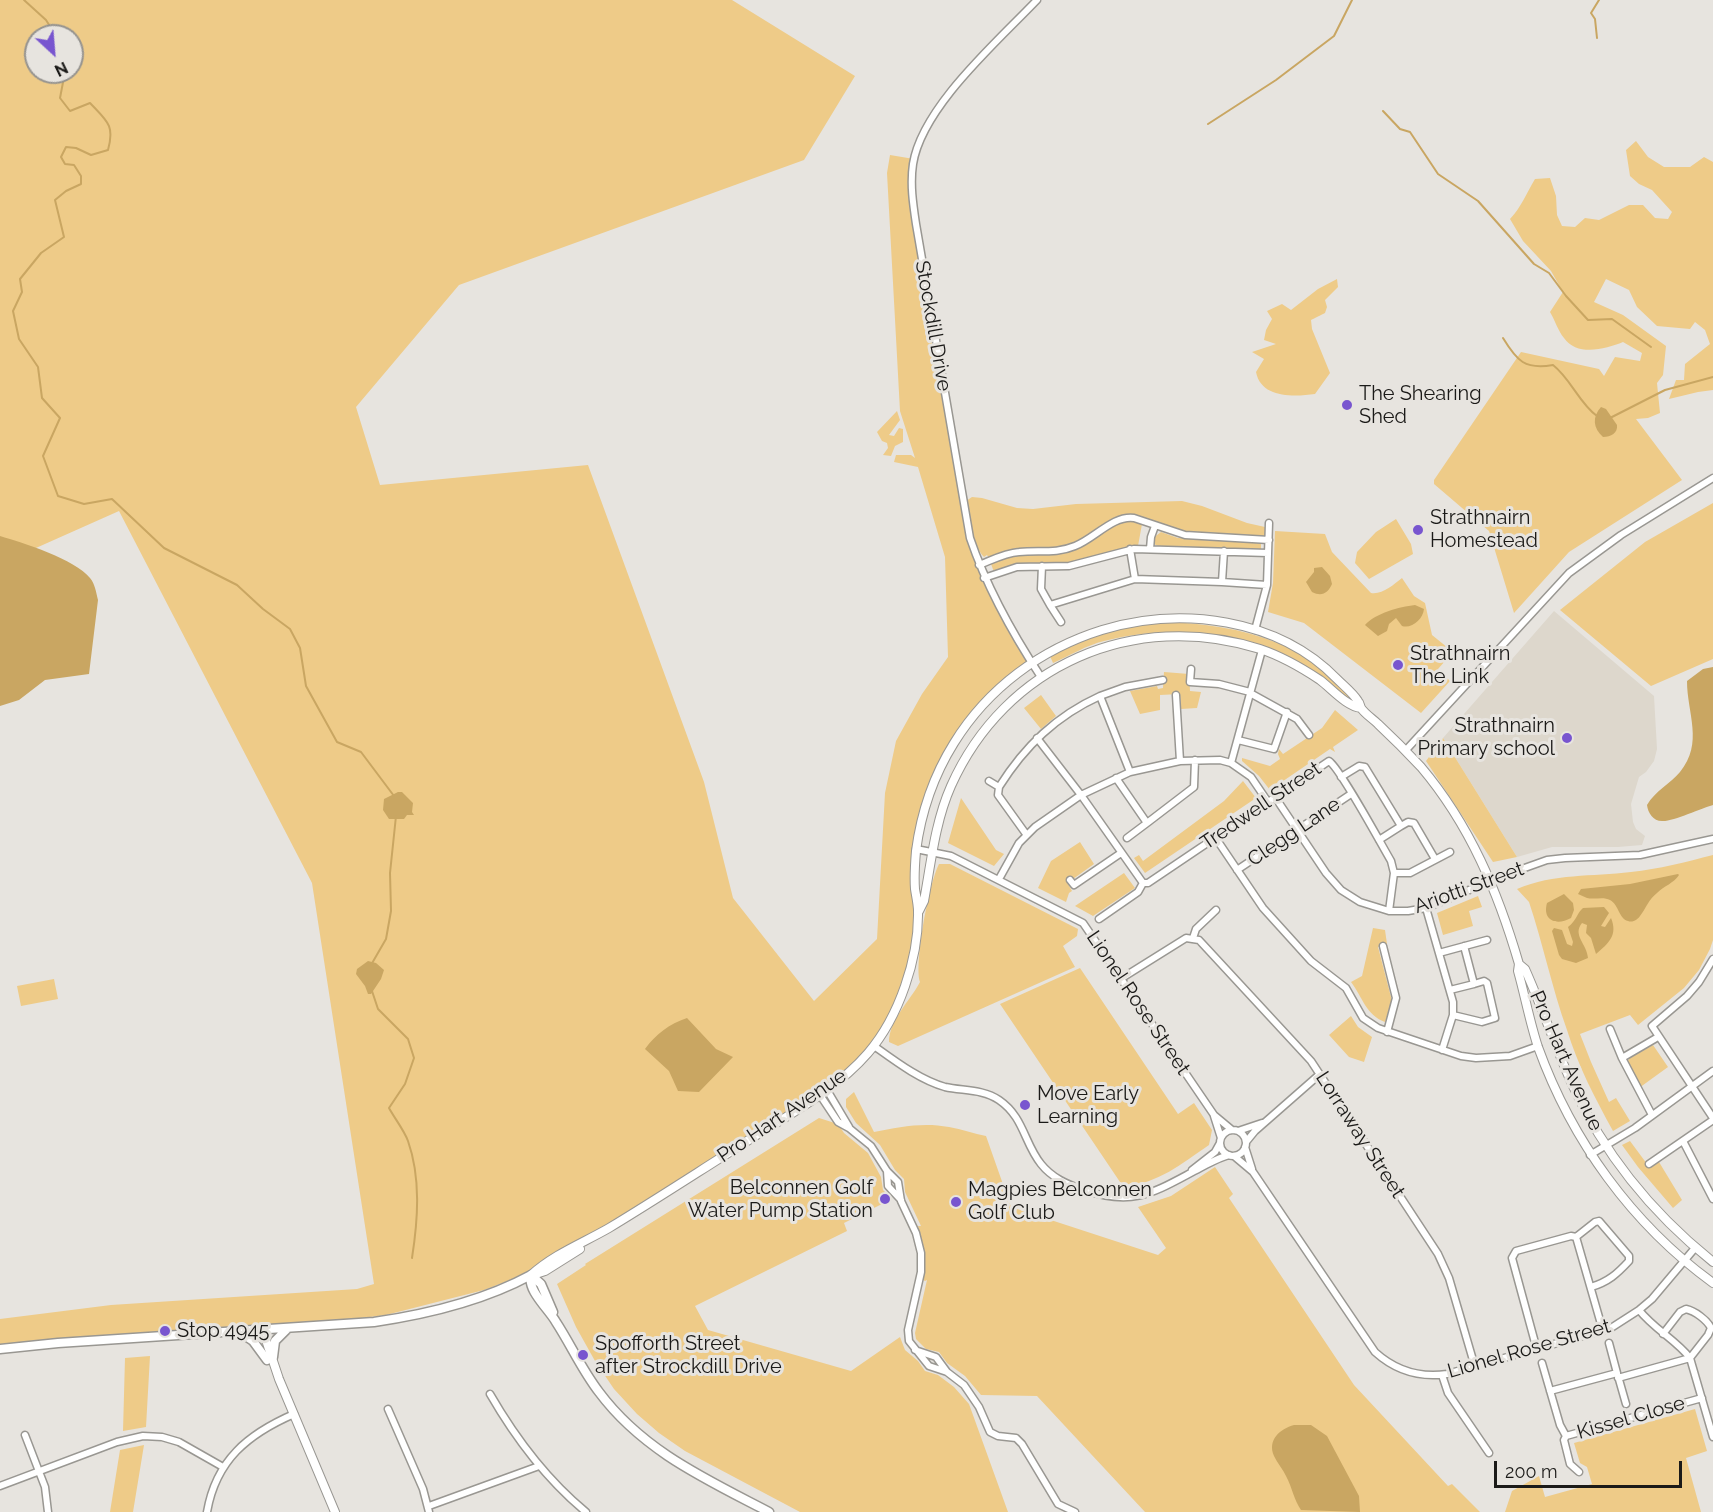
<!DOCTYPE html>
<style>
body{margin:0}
#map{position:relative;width:1713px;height:1512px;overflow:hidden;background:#e7e4df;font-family:Raleway,sans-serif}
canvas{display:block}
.north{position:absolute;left:24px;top:24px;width:60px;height:60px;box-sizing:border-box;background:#e7e4df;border:2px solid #95938f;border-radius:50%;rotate:154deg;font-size:16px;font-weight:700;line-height:24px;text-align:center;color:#1b1a18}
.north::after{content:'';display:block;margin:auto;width:21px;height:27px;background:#7855cf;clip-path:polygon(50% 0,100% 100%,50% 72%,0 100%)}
.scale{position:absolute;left:1494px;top:1461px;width:188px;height:27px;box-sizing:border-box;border:3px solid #1b1a18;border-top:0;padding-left:8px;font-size:18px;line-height:21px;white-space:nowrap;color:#1b1a18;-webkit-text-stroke:4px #e7e4df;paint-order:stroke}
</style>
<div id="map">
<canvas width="1713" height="1512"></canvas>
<div class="north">N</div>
<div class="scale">200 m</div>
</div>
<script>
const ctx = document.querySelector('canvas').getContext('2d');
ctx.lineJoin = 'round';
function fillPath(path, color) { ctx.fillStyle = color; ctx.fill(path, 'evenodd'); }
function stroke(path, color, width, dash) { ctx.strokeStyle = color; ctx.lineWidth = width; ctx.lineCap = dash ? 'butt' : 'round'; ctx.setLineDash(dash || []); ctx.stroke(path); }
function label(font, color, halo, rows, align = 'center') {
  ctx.font = font + ' Raleway,sans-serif'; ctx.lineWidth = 6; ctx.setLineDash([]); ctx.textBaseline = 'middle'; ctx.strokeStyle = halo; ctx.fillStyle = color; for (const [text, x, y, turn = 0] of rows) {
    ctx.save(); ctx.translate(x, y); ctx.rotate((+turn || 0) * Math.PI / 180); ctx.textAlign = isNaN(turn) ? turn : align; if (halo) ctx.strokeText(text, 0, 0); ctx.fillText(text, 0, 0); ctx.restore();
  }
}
fillPath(new Path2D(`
 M 1554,611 L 1654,696 L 1657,749 L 1654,761 L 1646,772 L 1639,777 L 1631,804 L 1633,822 L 1636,829 L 1645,836 L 1642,845 L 1618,847 L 1552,847 L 1517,857 L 1443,738 Z`), '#ddd7cc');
fillPath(new Path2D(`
 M 0,0 L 732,0 L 855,76 L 804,160 L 459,285 L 356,407 L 380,485 L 588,465 L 704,782 L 733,898 L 814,1001 L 877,939 L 885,793 L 896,741 L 922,694 L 948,657 L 945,557 L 918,467 L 894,462 L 896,455 L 911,455 L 915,458 L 900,411 L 887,173 L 890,155 L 914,159 L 912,183 L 970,538 L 984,579 L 1032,663 L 989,698 L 940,768 L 916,849 L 919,911 L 905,987 L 874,1046 L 827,1090 L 614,1225 L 523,1275 L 484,1290 L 386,1315 L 288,1327 L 0,1349 L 0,1319 L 111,1305 L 357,1289 L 374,1284 L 312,883 L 119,511 L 0,564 ZM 36,36 L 72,36 L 72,72 L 36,72 Z
 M 1636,141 L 1648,157 L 1664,167 L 1690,167 L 1704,157 L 1713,162 L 1713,390 L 1698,392 L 1669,399 L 1676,380 L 1684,380 L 1685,364 L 1710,344 L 1705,330 L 1695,322 L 1690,329 L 1657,326 L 1637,307 L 1629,290 L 1606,279 L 1594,302 L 1623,315 L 1666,346 L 1663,375 L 1657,383 L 1660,413 L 1648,418 L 1636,419 L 1682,480 L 1569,552 L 1514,613 L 1489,531 L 1434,484 L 1434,480 L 1521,352 L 1599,369 L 1604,376 L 1615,357 L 1640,361 L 1642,353 L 1623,342 C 1606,349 1577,357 1564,338 C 1558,331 1555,320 1550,312 L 1563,292 L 1551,271 L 1523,241 L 1510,219 C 1522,206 1526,194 1535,179 L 1550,178 L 1556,196 L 1557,215 L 1562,226 L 1575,227 L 1585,218 L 1599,220 L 1629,205 L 1643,205 L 1655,218 L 1668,219 L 1672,212 L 1652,190 L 1639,184 L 1630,176 L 1626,150 Z
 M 1337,279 L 1338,287 L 1325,300 L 1327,307 L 1325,313 L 1311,320 L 1312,329 L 1330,373 L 1315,394 C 1293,397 1261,398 1256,372 L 1264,359 L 1252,352 L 1276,344 L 1264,340 L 1266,330 L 1272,319 L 1267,311 L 1282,304 L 1291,310 L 1318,289 Z
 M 897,411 L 900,420 L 889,435 L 894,436 L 899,428 L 903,429 L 903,442 L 895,446 L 891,456 L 883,455 L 888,448 L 887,443 L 882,441 L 877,432 Z
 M 972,497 L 982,498 L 1017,508 L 1033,509 L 1076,504 L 1182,501 L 1202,506 L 1247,523 L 1265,527 L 1267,530 L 1265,535 L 1261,537 L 1178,531 L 1132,515 L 1119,517 L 1094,534 L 1068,546 L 1045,550 L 1015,550 L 989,558 L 987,555 L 984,557 C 973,546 969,517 966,501 Z
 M 1713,503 L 1713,659 L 1651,686 L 1560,610 L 1645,542 Z
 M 1396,519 L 1411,544 L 1413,554 L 1369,579 L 1355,563 L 1357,552 L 1376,532 Z
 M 1130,520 L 1142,524 L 1138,546 C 1117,549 1098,558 1078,562 C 1046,567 1026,559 994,572 L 991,564 C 999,560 1013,555 1025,554 C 1042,553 1055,556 1071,551 C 1095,544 1107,525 1130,520 Z
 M 1275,531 L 1325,534 L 1332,552 L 1371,593 C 1382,595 1393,585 1402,578 L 1414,596 L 1425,603 L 1432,635 L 1453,652 L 1438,669 L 1450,681 L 1421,713 L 1304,623 L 1268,612 L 1273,583 Z
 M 1161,532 L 1178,538 L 1261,541 L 1261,549 L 1158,546 L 1154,544 L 1153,538 Z
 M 1162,622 C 1203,623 1242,628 1280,644 C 1287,647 1295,649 1302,653 C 1320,665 1336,681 1350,697 L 1347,699 C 1336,689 1324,679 1312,670 C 1251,630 1173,624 1104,641 C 1087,645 1069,656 1053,663 L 1050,656 L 1087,638 L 1125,627 Z
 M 1164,672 L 1189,674 L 1190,691 L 1201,692 L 1197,708 L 1181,709 L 1180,694 L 1160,695 L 1160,710 L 1140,714 L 1130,691 L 1157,686 L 1158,689 L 1163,688 Z
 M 1041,695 L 1056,716 L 1041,729 L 1024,708 Z
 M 1335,710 L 1358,730 L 1333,747 L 1335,752 L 1330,749 L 1270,790 L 1259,776 L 1242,761 L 1242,758 L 1270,766 L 1280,759 L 1278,754 L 1279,749 L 1283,754 L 1322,728 Z
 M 1443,738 L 1517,857 L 1493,862 L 1426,761 Z
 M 1243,781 L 1256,798 L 1145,873 L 1134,858 L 1139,855 L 1143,861 L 1224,801 Z
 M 961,798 L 996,850 L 1004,854 L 994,866 L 948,843 Z
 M 1080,842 L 1094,864 L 1073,879 L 1071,876 L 1067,878 L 1067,882 L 1072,891 L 1069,893 L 1066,902 L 1038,888 L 1051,861 Z
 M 1713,855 L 1713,940 L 1710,949 L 1699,970 L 1684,988 L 1638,1025 L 1630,1015 L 1580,1034 L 1591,1062 L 1609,1102 L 1616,1098 L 1630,1121 L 1613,1131 C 1595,1098 1578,1066 1567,1030 C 1552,988 1543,944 1529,902 L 1517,889 C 1554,873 1592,877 1631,872 C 1659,869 1686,862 1713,855 Z
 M 939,864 L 950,864 L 1078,929 L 1077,936 L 1063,946 L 1075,967 L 898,1046 L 889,1042 C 889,1020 910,1001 920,982 C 914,963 929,883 939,864 Z
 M 1124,873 L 1135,888 L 1093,916 L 1075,906 Z
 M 1478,896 L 1482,907 L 1469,911 L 1473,926 L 1443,935 L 1437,913 Z
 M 1373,928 L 1385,930 L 1387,944 L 1378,947 L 1391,997 L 1391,1006 L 1385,1022 C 1366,1015 1363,998 1351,982 L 1362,976 Z
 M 1080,968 L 1178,1114 L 1194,1103 L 1212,1130 L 1209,1145 C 1180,1165 1160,1182 1124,1187 L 1120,1182 L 1000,1004 Z
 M 54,979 L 58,999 L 21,1006 L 17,986 Z
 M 1351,1016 L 1358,1027 L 1372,1037 L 1364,1062 L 1349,1057 L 1329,1035 Z
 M 1653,1045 L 1668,1067 L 1639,1088 L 1627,1062 L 1630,1058 Z
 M 854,1092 L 874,1132 C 899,1127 923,1122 949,1127 C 962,1129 974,1134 986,1136 L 1011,1207 L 1158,1255 L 1166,1248 L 1138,1207 L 1171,1196 L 1215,1167 L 1233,1194 L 1229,1198 L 1354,1385 L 1448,1486 L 1452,1484 L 1480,1512 L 1145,1512 L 1037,1396 L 981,1395 L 965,1376 L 947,1363 L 939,1352 L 926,1349 L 916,1339 L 915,1333 L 927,1280 L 925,1281 L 922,1279 L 925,1256 L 918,1226 L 921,1226 L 905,1192 L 904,1179 L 895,1170 L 880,1145 L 856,1123 L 846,1107 L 846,1099 Z
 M 819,1118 L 838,1124 L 844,1133 L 868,1153 L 881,1177 L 883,1190 L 892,1199 L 844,1223 L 847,1231 L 695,1306 L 708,1330 L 851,1371 L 900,1337 L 905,1350 L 918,1361 L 925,1371 L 938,1375 L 954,1387 L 969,1404 L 1008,1512 L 800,1512 L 685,1451 L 659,1433 L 637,1414 L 614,1389 L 595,1361 L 576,1327 L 557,1284 L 586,1265 L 585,1264 Z
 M 1630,1141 L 1650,1168 L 1659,1162 L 1682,1200 L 1673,1208 L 1638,1167 L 1622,1145 Z
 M 150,1356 L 146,1427 L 123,1431 L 125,1358 Z
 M 1695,1409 L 1707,1451 L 1686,1458 L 1701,1512 L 1505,1512 L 1512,1491 L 1539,1476 L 1545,1497 L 1592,1484 L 1587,1467 L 1580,1463 L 1574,1443 Z
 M 144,1445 L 133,1512 L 110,1512 L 120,1450 Z`), '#eecb88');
fillPath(new Path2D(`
 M 1601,407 L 1606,409 L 1617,425 C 1618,433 1611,437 1603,437 C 1593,428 1592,417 1601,407 Z
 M 0,536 C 23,543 75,559 90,578 C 95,584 96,592 98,600 L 89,674 L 45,680 L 19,700 L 0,706 Z
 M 1322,567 L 1330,576 L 1332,584 C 1328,593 1322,597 1312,592 L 1306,582 L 1314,572 L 1314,568 Z
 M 1415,605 L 1424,609 C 1423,619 1412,629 1402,626 L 1396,618 L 1389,624 L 1387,631 L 1378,636 L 1365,625 C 1376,613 1399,607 1415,605 Z
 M 1713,667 L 1713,805 C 1702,808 1672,822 1662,821 C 1653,821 1648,813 1647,805 C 1655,791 1670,784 1680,772 C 1704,743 1687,713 1687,681 L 1703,669 Z
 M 398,792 L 402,792 L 413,803 L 412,812 L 414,815 L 407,815 L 404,819 L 389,819 L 383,810 L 384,799 Z
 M 1678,874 L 1679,875 C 1674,883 1664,886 1657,893 C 1649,899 1646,908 1640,916 C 1638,919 1633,923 1628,921 C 1619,919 1619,905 1610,900 C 1603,896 1595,900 1587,898 C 1584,897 1581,895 1578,894 L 1581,889 L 1630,884 Z
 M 1564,894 L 1573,903 L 1574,910 L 1571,918 C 1557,926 1542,921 1547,903 Z
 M 1604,907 L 1609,913 L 1601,926 L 1605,927 L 1611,918 C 1618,935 1609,943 1596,954 L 1591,938 L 1586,933 L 1587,925 L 1582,923 C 1572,935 1587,944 1588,958 L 1576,963 L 1562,959 L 1559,955 L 1552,931 L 1554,928 L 1562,930 L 1567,944 L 1572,946 L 1573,942 L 1568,927 C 1577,920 1577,913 1583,908 Z
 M 368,961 L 376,963 L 384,970 L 381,979 L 371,994 L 368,994 L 365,986 L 356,974 L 357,969 Z
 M 687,1018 L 716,1049 L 733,1057 L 699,1092 L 678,1091 L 669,1071 L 645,1049 C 656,1034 669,1024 687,1018 Z
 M 1294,1425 L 1311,1425 L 1327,1436 L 1359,1496 L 1360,1512 L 1301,1510 C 1294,1500 1292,1487 1286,1476 C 1283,1469 1277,1463 1274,1456 C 1267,1440 1280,1429 1294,1425 Z`), '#c9a662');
stroke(new Path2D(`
 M 24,0 L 46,20 L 56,36
 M 1597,38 L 1595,19 L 1591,13 L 1599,0
 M 65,72 L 60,98 L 70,111 L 90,103 C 107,121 115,125 108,150 L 91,155 L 76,148 L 66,147 L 61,157 L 65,164 L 74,165 L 81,176 L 81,184 L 66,191 L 55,200 L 64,237 L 41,253 L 20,279 L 22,292 L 13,311 L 19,339 L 38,367 L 42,398 L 60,418 L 43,456 L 58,496 L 84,504 L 112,499 L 164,548 L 237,585 L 263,609 L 290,629 L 300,648 L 306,686 L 337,742 L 361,752 L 394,796
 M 1383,111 L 1400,129 L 1410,132 L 1438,174 L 1478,201 L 1534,264 L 1549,273 L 1566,296 L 1588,320 L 1612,319 L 1651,347
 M 1208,124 L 1276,80 L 1334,36 L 1352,0
 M 1503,338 C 1517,361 1525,370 1553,365 C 1571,379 1579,403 1597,416
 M 1610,418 L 1665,390 L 1713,377
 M 371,965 L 386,939 L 391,911 L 390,873 L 396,816
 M 372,991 L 378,1009 L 408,1039 L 414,1058 L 405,1084 L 389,1108 C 395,1119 404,1130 408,1141 C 421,1178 418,1220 412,1258`), '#c9a662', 2);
const minor = new Path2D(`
 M 1037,0 C 997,42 922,107 913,164 C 910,184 913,204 916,224 L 970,538 C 987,588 1012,633 1041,677
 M 1130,549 L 1135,579 L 1222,582
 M 1150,549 L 1151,537 L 1155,526
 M 1224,551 L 1222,582 L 1267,585
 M 979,565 C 992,560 1005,553 1019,552 C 1039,550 1056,554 1075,546 C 1094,539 1113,515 1134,518 L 1185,535 L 1269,540
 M 1042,566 L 1041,589 L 1050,605
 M 984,578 L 1017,567 L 1069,566 L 1134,549 L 1268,553
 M 1061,622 L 1050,605 L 1135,579
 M 1255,630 L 1267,585 L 1269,523
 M 1191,669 L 1190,682 L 1219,684 L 1250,692
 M 1250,693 L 1297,719 L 1309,735
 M 1176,695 L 1180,761
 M 1037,738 L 1081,795 L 1143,883 L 1138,892 L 1099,919
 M 1238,740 L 1274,749 L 1287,712
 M 1406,750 L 1569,573 L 1621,535 L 1713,478
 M 1231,763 L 1262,650
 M 1130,772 L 1100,696 L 1125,687 L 1163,680
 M 1341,777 L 1359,766 L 1365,767 L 1401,826 L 1379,840
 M 1116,778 L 1147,823 L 1127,838
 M 989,781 L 999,787 C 1025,746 1056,716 1100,696
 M 999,787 L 998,795 L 1026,834
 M 1275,797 L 1326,873 L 1341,890 L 1360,902 L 1389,911 L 1408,911 L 1426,908 L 1505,875 L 1547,860 L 1565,858 L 1640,855 L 1713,839
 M 1147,823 L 1194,787 L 1195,760
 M 1401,826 L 1408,822 L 1414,823 L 1435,859
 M 1215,837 L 1263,908 L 1311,961 L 1346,988 L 1363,1018 L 1378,1028 L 1461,1056 L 1476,1058 L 1510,1056 L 1538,1046
 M 916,849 L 951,856 L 1083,923 L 1214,1115 L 1232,1130
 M 1237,870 L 1351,794
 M 1394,873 L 1410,873 L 1450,852
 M 999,879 L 1019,843 L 1035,827 L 1081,795 L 1130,772 L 1180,761 L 1220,760 L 1231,763 L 1251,777 L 1268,802
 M 1070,880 L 1074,885 L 1121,853
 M 1143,883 L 1148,883 L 1329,761 C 1340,768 1381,844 1391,861 L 1394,873 L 1389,911
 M 1426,908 L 1453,1002 L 1453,1015 L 1442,1050
 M 1193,938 L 1196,929 L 1216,910
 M 1383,946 L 1396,998 L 1387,1032
 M 1439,953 L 1487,940
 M 1713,959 L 1699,982 L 1687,996 L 1652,1026 L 1713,1118
 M 1122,978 L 1186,938 L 1199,940 L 1311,1061 L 1438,1254 L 1449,1278 L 1475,1367
 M 1450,990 L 1474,984 L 1464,946
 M 1453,1015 L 1482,1022 L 1495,1018 L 1487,983 L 1484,981 L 1474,984
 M 1610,1029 L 1622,1058
 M 874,1046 C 895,1061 920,1080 945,1087 C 963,1091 983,1089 999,1100 C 1024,1117 1024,1143 1041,1164 C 1052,1178 1067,1184 1083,1190 C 1136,1207 1154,1192 1200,1168 C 1210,1163 1218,1158 1229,1155
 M 827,1090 L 849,1127
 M 820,1095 L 838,1122 L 849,1128 L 871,1146 L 887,1171 L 898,1182 L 901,1201 L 916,1233 L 921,1253 L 921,1272 L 908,1330 L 909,1341 L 929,1366 L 947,1372
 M 1652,1115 L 1622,1058 L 1658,1037
 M 1214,1116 L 1221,1138
 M1220 1143a13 13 0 1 1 26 0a13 13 0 1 1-26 0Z
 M 1238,1131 L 1262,1123
 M 1683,1141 L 1713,1199
 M 1246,1142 L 1255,1131 L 1320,1074
 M 1245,1147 L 1252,1169
 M 1590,1155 L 1635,1128 L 1713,1071
 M 1234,1156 L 1253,1172 L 1375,1352 C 1396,1371 1419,1378 1447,1374 L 1611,1328 L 1639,1310 L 1652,1299 L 1695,1248
 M 1649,1164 L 1713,1120
 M 1192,1170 L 1215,1152 L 1220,1143
 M 887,1171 L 888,1186 L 901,1200
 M 1576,1237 L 1595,1222 L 1599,1221 L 1629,1256 L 1629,1261 C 1617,1274 1608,1282 1591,1287
 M 1639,1310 C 1654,1329 1676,1340 1690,1358 L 1713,1437
 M 915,1350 L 936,1357 L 947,1372 L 964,1385 L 979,1407 L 990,1432 L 998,1436 L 1016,1438 L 1022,1444 L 1058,1504 L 1075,1512
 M 1537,1350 L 1512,1258 L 1516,1251 L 1571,1236 L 1576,1237 L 1603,1331
 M 1542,1363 L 1560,1425 L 1566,1436
 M 1442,1375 L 1448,1393 L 1489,1453
 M 1618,1376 L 1626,1404
 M 1618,1378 L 1690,1358 L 1708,1335 L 1711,1328 C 1707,1320 1695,1311 1686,1309 L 1680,1312 L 1663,1334
 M 1550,1391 L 1617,1373 L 1609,1343
 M 490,1394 C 516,1439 546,1479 586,1512
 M 388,1409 L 423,1489 L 429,1512
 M 25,1435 L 45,1487 L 48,1512
 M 1579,1472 L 1570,1464 L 1564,1440 L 1566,1436 L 1702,1398
 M 0,1486 L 117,1442 L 143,1436 L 162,1437 L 179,1442 L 223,1467
 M 429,1506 L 539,1466
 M 207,1512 C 216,1460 248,1434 294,1414`);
const tertiary = new Path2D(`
 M 919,911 L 924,901 C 931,863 935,822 951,786 C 1005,665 1134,609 1260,649 C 1281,656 1302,668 1320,680 C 1332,689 1346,706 1361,708
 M 1519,964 L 1525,969 C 1542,1007 1555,1046 1572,1084 C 1604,1154 1653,1214 1713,1262
 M 531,1275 C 554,1254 583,1243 609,1228 C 657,1199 704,1168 752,1138 C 792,1113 837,1089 868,1053 C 899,1017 919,958 918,911 C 918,904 916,896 915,889 C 914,876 915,863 916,851 C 921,813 934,775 954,743 C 988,688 1041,649 1102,630 C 1181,606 1278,618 1337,679 C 1344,686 1353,693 1358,701 C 1360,703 1360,706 1361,708 C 1365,714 1373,719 1378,724 C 1393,738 1407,752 1421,767 C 1470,825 1498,892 1519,964 L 1518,971 C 1525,996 1530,1023 1538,1047 C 1572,1141 1632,1224 1713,1283
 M 533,1275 L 545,1271 L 580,1249
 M 258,1330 L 265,1337 L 279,1379 L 335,1512`);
const secondary = new Path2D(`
 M 531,1275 C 527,1291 549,1309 556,1322 C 571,1345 582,1370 599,1392 C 643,1451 706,1479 769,1512
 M 531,1275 L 541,1284 L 553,1312
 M 238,1331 L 253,1341 L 267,1360
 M 0,1349 L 58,1343 L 374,1322 C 429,1314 483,1301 531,1275
 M 273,1357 L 275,1341 L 288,1328`);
stroke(minor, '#999792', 9);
stroke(tertiary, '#999792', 10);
stroke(secondary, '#999792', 11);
stroke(minor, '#fff', 6);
stroke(tertiary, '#fff', 8);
stroke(secondary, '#fff', 8);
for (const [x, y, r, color] of [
 [1347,405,6,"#7855cf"],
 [1418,530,6,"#7855cf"],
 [1398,665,6,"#7855cf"],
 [1567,738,6,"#7855cf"],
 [1025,1105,6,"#7855cf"],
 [885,1199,6,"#7855cf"],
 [956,1202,6,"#7855cf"],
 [165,1331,6,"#7855cf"],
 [583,1355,6,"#7855cf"]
]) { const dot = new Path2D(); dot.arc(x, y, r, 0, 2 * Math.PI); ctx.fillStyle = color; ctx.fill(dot); stroke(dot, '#e7e4df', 2); }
label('20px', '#1b1a18', '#e7e4df', [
 ["Stockdill Drive",933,326,80],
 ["Tredwell Street",1261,806,-34],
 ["Clegg Lane",1294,832,-34],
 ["Ariotti Street",1469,888,-20],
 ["Lionel Rose Street",1138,1003,56],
 ["Pro Hart Avenue",1566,1061,66],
 ["Pro Hart Avenue",782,1116,-34],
 ["Lorraway Street",1360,1135,57],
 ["Lionel Rose Street",1529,1349,-16],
 ["Kissel Close",1631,1418,-16]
]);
label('20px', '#1b1a18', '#e7e4df', [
 ["The Shearing",1359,394],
 ["Shed",1359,417],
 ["Strathnairn",1430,518],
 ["Homestead",1430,541],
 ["Strathnairn",1410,654],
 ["The Link",1410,677],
 ["Strathnairn",1555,726,"right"],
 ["Primary school",1555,749,"right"],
 ["Move Early",1037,1094],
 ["Learning",1037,1117],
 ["Belconnen Golf",873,1188,"right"],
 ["Water Pump Station",873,1211,"right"],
 ["Magpies Belconnen",968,1190],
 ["Golf Club",968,1213],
 ["Stop 4945",177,1331],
 ["Spofforth Street",595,1344],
 ["after Strockdill Drive",595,1367]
], 'left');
</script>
